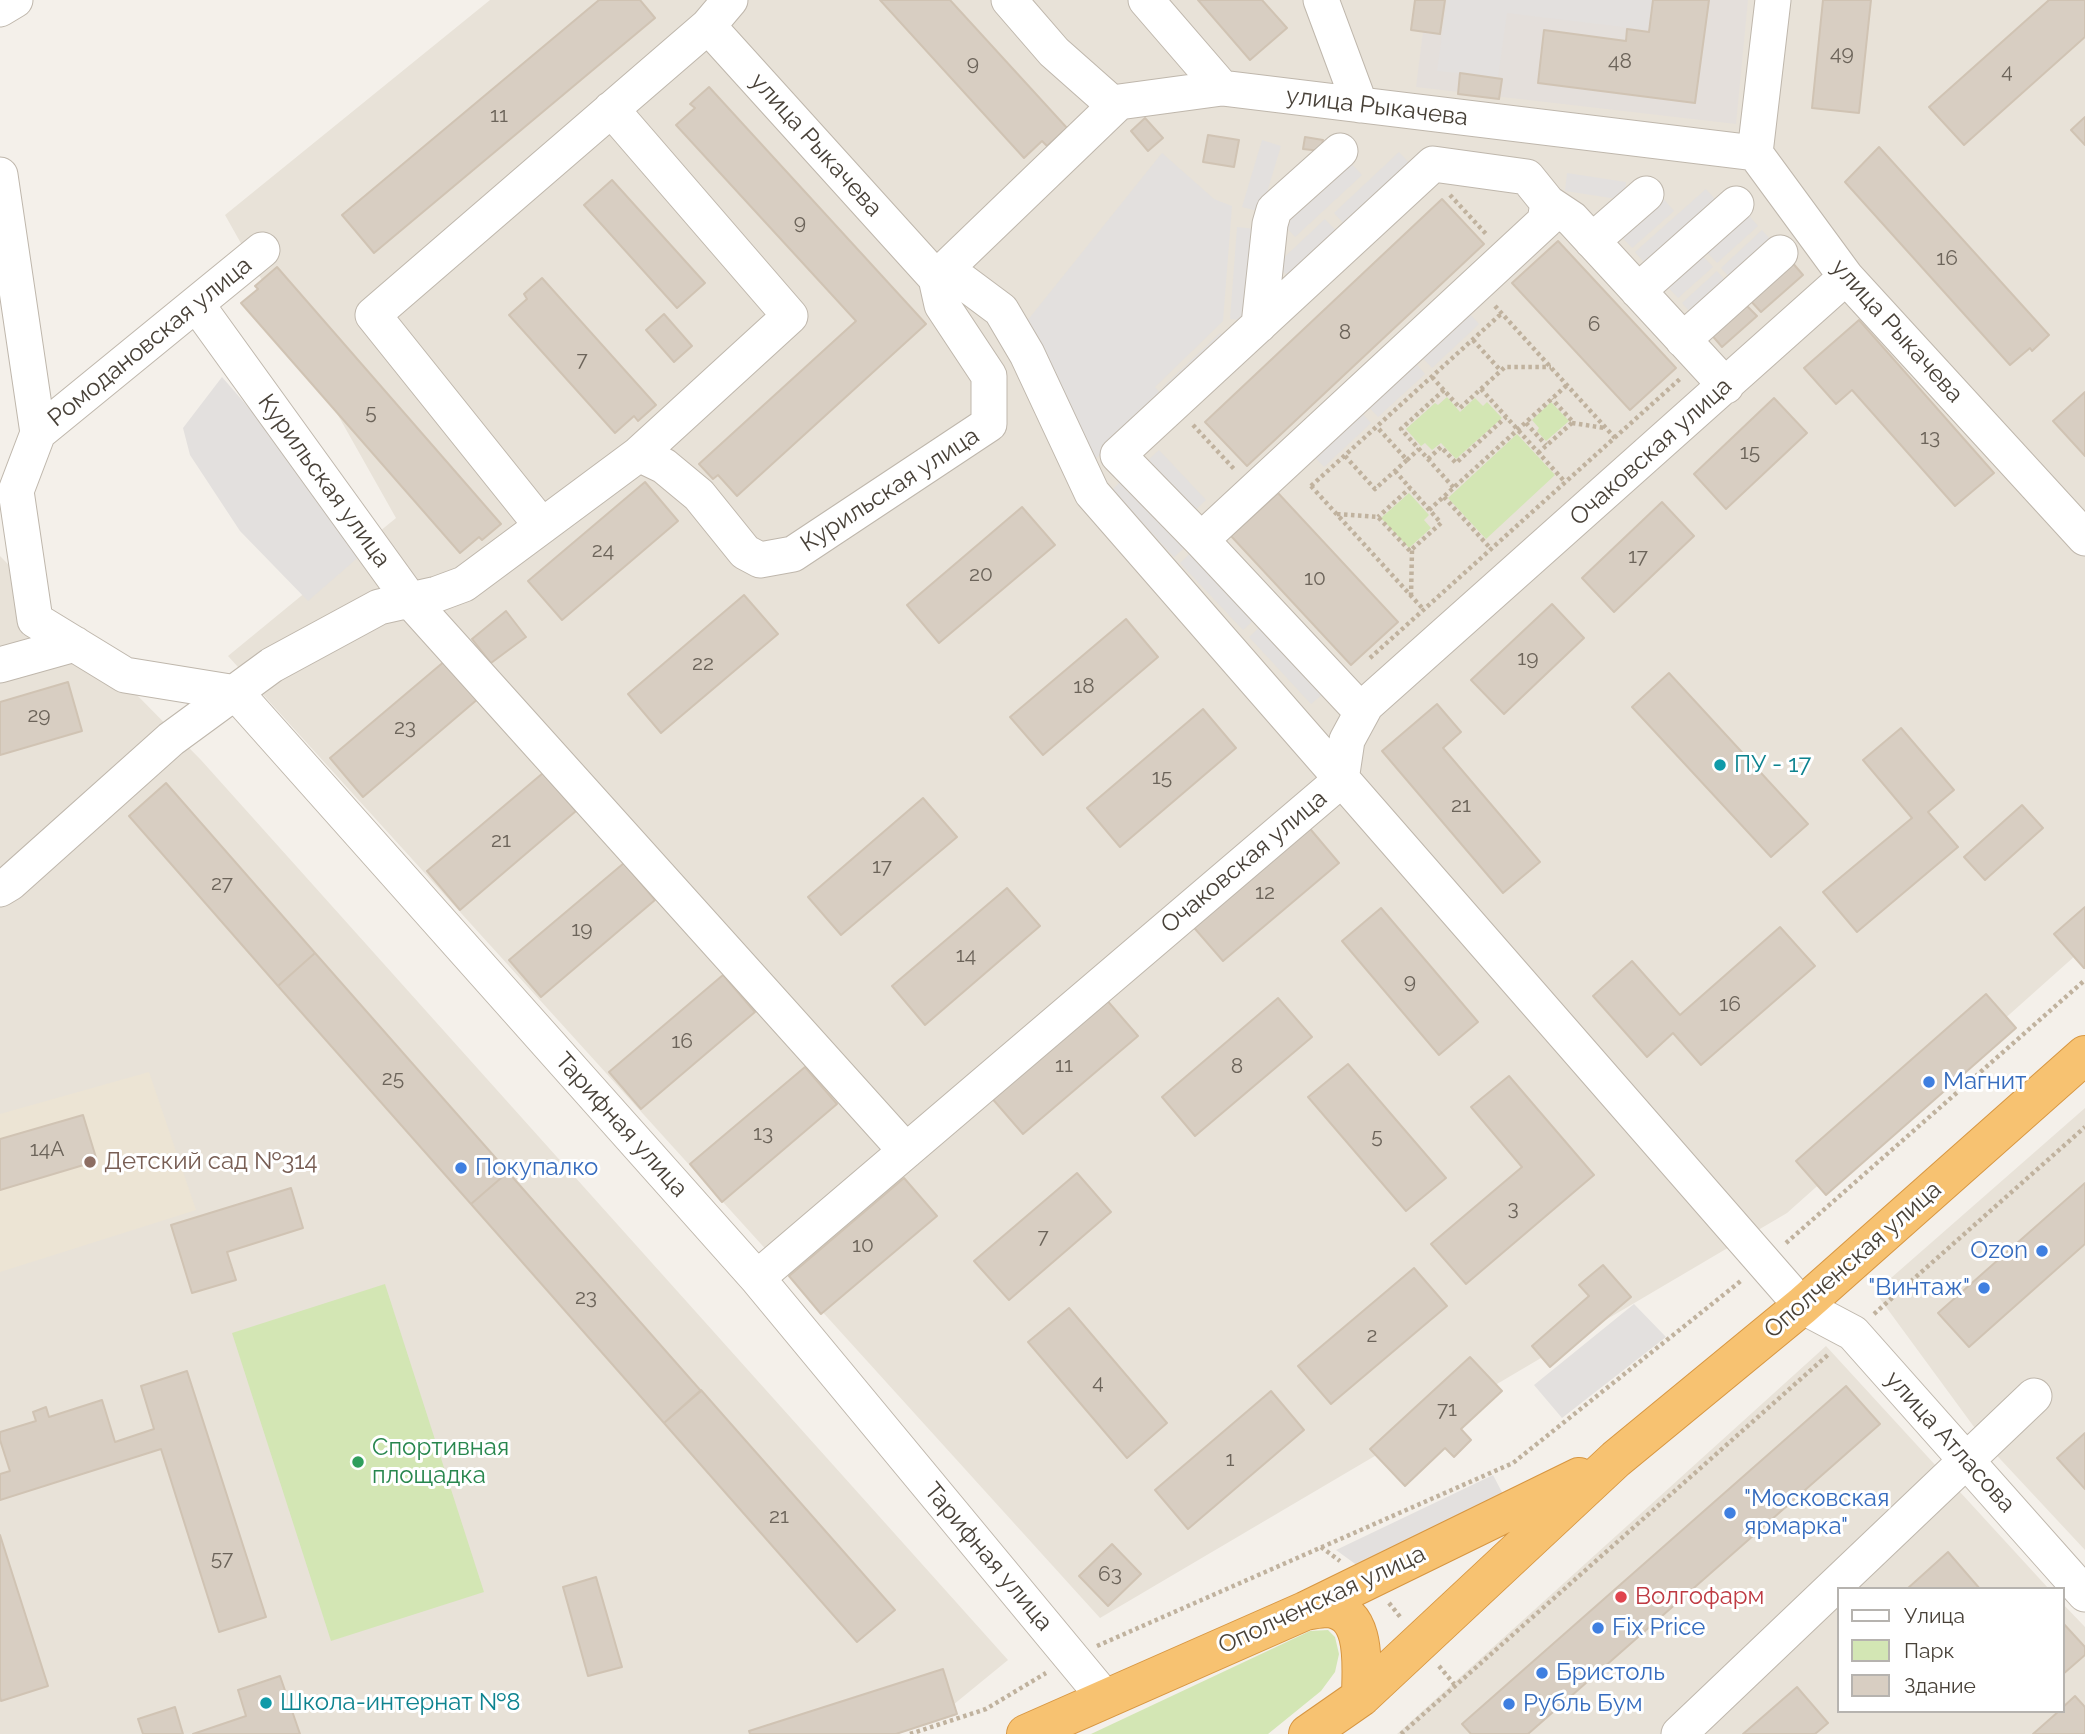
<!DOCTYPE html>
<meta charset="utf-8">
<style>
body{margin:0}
#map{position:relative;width:2085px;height:1734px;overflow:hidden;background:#f4f0ea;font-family:Raleway,sans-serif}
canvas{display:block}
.legend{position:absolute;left:1837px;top:1587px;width:228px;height:126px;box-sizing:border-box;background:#fff;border:2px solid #b6b3af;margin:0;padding:9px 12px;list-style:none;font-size:21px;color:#484138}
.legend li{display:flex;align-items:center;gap:14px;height:35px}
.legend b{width:35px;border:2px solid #b6b3af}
</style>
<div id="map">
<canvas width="2085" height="1734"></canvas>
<ul class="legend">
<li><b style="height:9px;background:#fff"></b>Улица</li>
<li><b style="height:19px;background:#d3e6b4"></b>Парк</li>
<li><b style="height:19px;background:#d8cec2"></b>Здание</li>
</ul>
</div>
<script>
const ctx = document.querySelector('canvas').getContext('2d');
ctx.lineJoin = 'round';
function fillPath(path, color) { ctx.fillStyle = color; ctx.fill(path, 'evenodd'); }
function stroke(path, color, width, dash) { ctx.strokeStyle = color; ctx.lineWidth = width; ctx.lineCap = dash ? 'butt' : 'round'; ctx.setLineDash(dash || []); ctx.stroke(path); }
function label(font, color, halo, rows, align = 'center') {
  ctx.font = font + ' Raleway,sans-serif'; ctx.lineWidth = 6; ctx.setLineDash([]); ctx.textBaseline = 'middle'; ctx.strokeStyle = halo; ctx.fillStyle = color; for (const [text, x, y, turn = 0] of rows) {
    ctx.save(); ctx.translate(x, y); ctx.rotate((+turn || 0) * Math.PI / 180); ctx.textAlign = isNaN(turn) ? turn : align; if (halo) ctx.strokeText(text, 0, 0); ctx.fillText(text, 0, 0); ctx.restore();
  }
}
fillPath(new Path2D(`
 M 490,0 L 2085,0 L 2085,947 L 1787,1213 L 1100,1618 L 228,656 L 396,518 L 225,215 Z
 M 0,556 L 201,760 L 1008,1660 L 953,1705 L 862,1734 L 0,1734 Z
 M 2085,1108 L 2085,1550 L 1988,1446 L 1875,1292 Z
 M 1826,1346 L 2049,1589 L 1838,1589 L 1838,1711 L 2062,1711 L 2062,1603 L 2085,1627 L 2085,1734 L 1397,1734 Z`), '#e8e2d8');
fillPath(new Path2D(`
 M 1427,0 L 1748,0 L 1736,124 L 1416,87 Z`), '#e4dfdb');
fillPath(new Path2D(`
 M 149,1072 L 196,1210 L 0,1272 L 0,1114 Z`), '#ece4d4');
fillPath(new Path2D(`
 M 1447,397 L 1460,412 L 1475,398 L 1483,406 L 1487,402 L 1502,418 L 1456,459 L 1441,443 L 1432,450 L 1425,443 L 1421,446 L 1406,429 L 1435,403 L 1438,405 Z
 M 1551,402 L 1569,421 L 1546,441 L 1537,431 L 1539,428 L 1532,420 Z
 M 1517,434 L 1555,475 L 1486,539 L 1448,498 Z
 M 1409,493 L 1429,515 L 1424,520 L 1431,528 L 1409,548 L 1381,518 Z
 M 385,1284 L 484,1592 L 331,1641 L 232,1333 Z
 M 1328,1630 L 1335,1637 L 1339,1654 L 1335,1672 L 1321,1691 L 1268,1734 L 1091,1734 L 1310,1631 Z`), '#d3e6b4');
fillPath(new Path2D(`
 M 1447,0 L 1652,0 L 1648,30 L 1507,13 L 1498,77 L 1437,71 Z
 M 1262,140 L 1281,146 L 1261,212 L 1242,207 Z
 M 1399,152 L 1410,164 L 1345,225 L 1334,213 Z
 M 1162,153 L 1214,199 L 1232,206 L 1223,321 L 1155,387 L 1162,395 L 1087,467 L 1027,321 Z
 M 1346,158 L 1362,175 L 1295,237 L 1280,220 Z
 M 1567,173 L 1626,182 L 1624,200 L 1565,191 Z
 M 1706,189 L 1719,204 L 1649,268 L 1635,252 Z
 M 1661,196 L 1674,211 L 1632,248 L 1619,234 Z
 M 1745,211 L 1758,226 L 1717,263 L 1704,249 Z
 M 1325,219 L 1337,232 L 1289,277 L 1276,265 Z
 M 1237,227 L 1256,229 L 1248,321 L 1230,319 Z
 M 1762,230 L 1775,245 L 1734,282 L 1721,268 Z
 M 1699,252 L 1713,267 L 1678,298 L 1665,284 Z
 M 1717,271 L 1730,286 L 1695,317 L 1682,303 Z
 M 1466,310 L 1479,324 L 1432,368 L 1419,354 Z
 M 1220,333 L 1225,338 L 1168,392 L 1163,387 Z
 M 1412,359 L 1425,374 L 1378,417 L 1365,403 Z
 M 222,377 L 370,547 L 308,601 L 240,531 L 190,455 L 183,428 Z
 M 1358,409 L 1371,423 L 1324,467 L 1311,453 Z
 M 1159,450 L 1206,500 L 1188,517 L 1141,467 Z
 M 1125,477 L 1188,545 L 1174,557 L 1112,490 Z
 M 1194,550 L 1257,617 L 1243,630 L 1180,563 Z
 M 1263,624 L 1325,692 L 1311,704 L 1249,637 Z
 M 1634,1304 L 1666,1337 L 1562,1418 L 1534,1385 Z
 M 1493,1475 L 1505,1498 L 1358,1566 L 1336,1550 Z`), '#e3e0de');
const building = new Path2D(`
 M 599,0 L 640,0 L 655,18 L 374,253 L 342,215 Z
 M 880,0 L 950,0 L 1067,128 L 1047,146 L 1042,141 L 1024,158 Z
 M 1198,0 L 1262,0 L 1287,28 L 1250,60 Z
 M 1415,0 L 1445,0 L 1440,34 L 1411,30 Z
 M 1653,0 L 1709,0 L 1695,103 L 1538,83 L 1544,30 L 1626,41 L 1627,29 L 1649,32 Z
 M 1823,0 L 1871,0 L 1859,113 L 1812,108 Z
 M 2049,0 L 2085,0 L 2085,37 L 1964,145 L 1929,107 Z
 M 1460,73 L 1502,79 L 1499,99 L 1458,94 Z
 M 709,87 L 926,324 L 737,496 L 718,475 L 713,479 L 699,464 L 856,321 L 676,125 L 695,108 L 690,104 Z
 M 2085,117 L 2085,145 L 2071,130 Z
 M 1145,118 L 1163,138 L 1148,151 L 1131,131 Z
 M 1208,135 L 1239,140 L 1234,167 L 1203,162 Z
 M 1305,137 L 1323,140 L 1321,151 L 1303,149 Z
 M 1879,147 L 2049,335 L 2032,351 L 2030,348 L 2010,365 L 1845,182 Z
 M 612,180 L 705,283 L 677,308 L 584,205 Z
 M 1442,199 L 1484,244 L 1247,466 L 1205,422 Z
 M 1558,241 L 1676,368 L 1630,410 L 1512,283 Z
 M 1791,261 L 1803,275 L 1761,312 L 1748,298 Z
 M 277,267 L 501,524 L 482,540 L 479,537 L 460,553 L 241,303 L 258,289 L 255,286 Z
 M 542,278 L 656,405 L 638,421 L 634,416 L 615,433 L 509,315 L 527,299 L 524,294 Z
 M 1744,303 L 1757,316 L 1722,347 L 1710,333 Z
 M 664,314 L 692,346 L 674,362 L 646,330 Z
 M 1859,320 L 1994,473 L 1955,506 L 1852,390 L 1836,404 L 1804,368 Z
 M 2085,392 L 2085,456 L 2053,421 Z
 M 1774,398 L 1807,433 L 1726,509 L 1694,474 Z
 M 645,482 L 678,521 L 562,620 L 528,581 Z
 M 1278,493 L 1398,622 L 1351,665 L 1231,536 Z
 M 1662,502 L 1694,536 L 1614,612 L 1582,578 Z
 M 1022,507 L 1055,545 L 939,643 L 907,605 Z
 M 744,595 L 778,634 L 661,733 L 628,694 Z
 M 1552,604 L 1584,638 L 1504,714 L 1471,680 Z
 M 506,611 L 526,637 L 491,663 L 472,639 Z
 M 1126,619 L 1158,657 L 1043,755 L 1010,717 Z
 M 446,660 L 479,698 L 363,797 L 330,758 Z
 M 1669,673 L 1808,824 L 1771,857 L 1632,707 Z
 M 68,682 L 82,731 L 0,755 L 0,702 Z
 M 1437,704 L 1461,732 L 1443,748 L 1540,862 L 1503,893 L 1382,751 Z
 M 1203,709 L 1236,748 L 1120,847 L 1087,808 Z
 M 1901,728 L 1954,790 L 1928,812 L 1958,847 L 1857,932 L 1823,892 L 1912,818 L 1863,760 Z
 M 543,773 L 576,811 L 460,910 L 427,871 Z
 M 166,783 L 315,953 L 278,986 L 129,816 Z
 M 923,798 L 957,837 L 841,935 L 808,897 Z
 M 2022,805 L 2043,828 L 1985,880 L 1964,857 Z
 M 1306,824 L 1339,863 L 1223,961 L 1190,923 Z
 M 624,863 L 655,900 L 541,997 L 509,960 Z
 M 1007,888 L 1040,926 L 925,1025 L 892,986 Z
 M 2085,907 L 2085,968 L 2084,968 L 2054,934 Z
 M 1381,908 L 1478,1022 L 1439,1055 L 1342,941 Z
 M 1780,927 L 1815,966 L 1701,1065 L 1673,1033 L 1647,1057 L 1593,996 L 1632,961 L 1680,1015 Z
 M 315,953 L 508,1172 L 471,1204 L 278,986 Z
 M 723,975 L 755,1012 L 641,1109 L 609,1072 Z
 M 1986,994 L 2016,1028 L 1826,1195 L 1796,1161 Z
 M 1105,998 L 1138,1036 L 1023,1134 L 990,1096 Z
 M 1278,998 L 1312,1037 L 1195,1136 L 1162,1097 Z
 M 1348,1064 L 1446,1178 L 1406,1211 L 1308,1097 Z
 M 805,1067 L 837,1104 L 722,1202 L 690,1164 Z
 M 1509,1076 L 1594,1175 L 1466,1284 L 1431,1244 L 1522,1167 L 1471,1107 Z
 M 83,1115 L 97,1161 L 0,1190 L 0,1139 Z
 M 508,1172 L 701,1391 L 664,1423 L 471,1204 Z
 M 1077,1173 L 1111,1212 L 1009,1300 L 974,1261 Z
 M 904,1178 L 937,1216 L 821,1314 L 789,1276 Z
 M 2085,1183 L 2085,1244 L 1969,1347 L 1938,1313 Z
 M 291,1188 L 303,1228 L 227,1252 L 236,1280 L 192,1293 L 171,1225 Z
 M 1603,1265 L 1631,1297 L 1550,1367 L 1532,1346 L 1589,1296 L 1579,1285 Z
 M 1414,1268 L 1447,1306 L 1331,1404 L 1298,1366 Z
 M 1069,1308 L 1167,1423 L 1127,1458 L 1028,1342 Z
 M 1470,1357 L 1502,1391 L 1461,1429 L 1471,1440 L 1454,1457 L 1445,1448 L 1405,1486 L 1370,1449 Z
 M 187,1371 L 266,1617 L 219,1632 L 161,1449 L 0,1500 L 0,1474 L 10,1471 L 0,1440 L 0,1432 L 36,1421 L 33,1412 L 46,1407 L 49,1417 L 102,1400 L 115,1442 L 154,1429 L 141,1386 Z
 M 1846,1386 L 1880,1424 L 1528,1734 L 1471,1734 L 1462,1724 Z
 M 701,1390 L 895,1610 L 857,1642 L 664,1423 Z
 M 1271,1391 L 1304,1430 L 1188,1529 L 1155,1490 Z
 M 2085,1433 L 2085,1489 L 2057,1458 Z
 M 0,1535 L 48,1686 L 1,1701 L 0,1697 Z
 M 1112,1544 L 1141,1574 L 1108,1606 L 1079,1576 Z
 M 1948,1552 L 1980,1589 L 1907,1589 Z
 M 596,1577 L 622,1667 L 588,1676 L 563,1587 Z
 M 2062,1622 L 2085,1647 L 2085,1655 L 2062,1675 Z
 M 943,1669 L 957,1714 L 896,1734 L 750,1734 L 749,1731 Z
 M 280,1676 L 300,1734 L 193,1734 L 246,1716 L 238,1690 Z
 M 1797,1687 L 1828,1723 L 1815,1734 L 1743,1734 Z
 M 2075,1696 L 2085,1707 L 2085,1734 L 2033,1734 L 2059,1711 L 2062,1711 L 2062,1708 Z
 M 175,1707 L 183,1734 L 143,1734 L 138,1719 Z`);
fillPath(building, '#d8cec2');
stroke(building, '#d0c3b3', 2);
const minor = new Path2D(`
 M 730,0 L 708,26 L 936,278 L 1119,102 L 1222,88 L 1755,153 L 1846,277 L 2085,538
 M 1009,0 L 1054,52 L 1115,106
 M 1146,0 L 1222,88
 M 1321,0 L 1360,105
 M 0,9 L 15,0
 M 611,109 L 790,316 L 639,454
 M 1755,153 L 1773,0
 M 0,175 L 38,433 L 16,491 L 35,620 L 125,675 L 236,693 L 757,1278 L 1105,1698
 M 1548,203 L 1572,219 L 1726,386
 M 1592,241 L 1646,194
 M 1638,291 L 1736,204
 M 197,305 L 410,600 L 437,594 L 464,584 L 639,454 L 664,466 L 699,495 L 745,552 L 760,560 L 793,554 L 989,424 L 989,376 L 942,305 L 936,278 L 946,269 L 1001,310 L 1027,354 L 1092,493 L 1802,1306 L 1853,1333 L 2085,1594
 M 1259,325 L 1270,224 L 1274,210 L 1340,151
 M 1683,340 L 1780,253
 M 38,433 L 262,250
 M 542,526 L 373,315 L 708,26
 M 1201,540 L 1118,455 L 1433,164 L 1527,177 L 1548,203 L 1545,221 L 1201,540 L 1362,712
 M 0,665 L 75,644
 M 0,889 L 10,883 L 171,739 L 272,665 L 379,607 L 410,600 L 906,1151
 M 757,1278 L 1341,780 L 1347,740 L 1366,705 L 1846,277
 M 1679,1734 L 2034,1396`);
const highway = new Path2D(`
 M 1305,1611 C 1312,1610 1320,1608 1327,1608 C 1369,1611 1361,1669 1361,1697
 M 1026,1734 L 1305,1611 L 1579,1477
 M 1308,1734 L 1361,1697 L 1616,1459 L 1802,1306 L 2085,1055`);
stroke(minor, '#bfb7ac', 37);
stroke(highway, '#d79641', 40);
stroke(new Path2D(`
 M 1450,195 L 1487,235
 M 1495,306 L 1615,438
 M 1473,340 L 1501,371
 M 1432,377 L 1460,408 L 1505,367 L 1551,367
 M 1481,389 L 1565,482
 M 1444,390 L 1401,429 L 1454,488
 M 1526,423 L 1546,445
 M 1572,423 L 1605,428
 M 1193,425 L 1235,470
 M 1538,453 L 1573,422 L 1552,399
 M 1345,456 L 1375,489 L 1407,460 L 1377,427
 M 1428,459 L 1441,447 L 1456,463 L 1506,417
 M 1407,460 L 1419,449
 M 1395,471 L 1410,488
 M 1311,486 L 1502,313
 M 1311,486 L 1424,610
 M 1444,497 L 1491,549
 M 1429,510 L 1567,385
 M 1337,514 L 1378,517 L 1410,551 L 1441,523 L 1410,488 L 1378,517
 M 1411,596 L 1412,550
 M 1370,658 L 1681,378
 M 1786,1243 L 2085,980
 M 1874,1314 L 2085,1127
 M 1321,1547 L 1340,1561
 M 1389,1603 L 1401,1618
 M 1097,1646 L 1513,1463 L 1742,1280
 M 1439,1666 L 1454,1684
 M 910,1734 L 986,1709 L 1046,1673
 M 1401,1734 L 1830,1353`), '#c0b29e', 4.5, [3.5, 3.5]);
stroke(minor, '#fff', 35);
stroke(highway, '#f7c271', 38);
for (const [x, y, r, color] of [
 [1720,765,7,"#0f9aa8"],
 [1929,1082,7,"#3f7fe0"],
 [90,1162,7,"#8d6e63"],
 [461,1168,7,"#3f7fe0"],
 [2042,1251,7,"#3f7fe0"],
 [1984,1288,7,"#3f7fe0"],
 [358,1462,7,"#2e9e5b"],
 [1730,1513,7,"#3f7fe0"],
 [1621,1597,7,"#e0444e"],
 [1598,1628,7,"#3f7fe0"],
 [1542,1673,7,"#3f7fe0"],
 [266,1703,7,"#0f9aa8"],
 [1509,1704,7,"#3f7fe0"]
]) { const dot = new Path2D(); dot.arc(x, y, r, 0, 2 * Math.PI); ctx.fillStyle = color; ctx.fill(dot); stroke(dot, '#fff', 2.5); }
label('21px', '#6c645a', null, [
 ["49",1842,54],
 ["48",1620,62],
 ["9",973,64],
 ["4",2007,72],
 ["11",499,116],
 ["9",800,223],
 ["16",1947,259],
 ["6",1594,325],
 ["8",1345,333],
 ["7",582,360],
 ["5",371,413],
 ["13",1930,438],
 ["15",1750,453],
 ["24",603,551],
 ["17",1638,557],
 ["20",981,575],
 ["10",1315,579],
 ["19",1528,659],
 ["22",703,664],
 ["18",1084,687],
 ["29",39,716],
 ["23",405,728],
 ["15",1162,778],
 ["21",1461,806],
 ["21",501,841],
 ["17",882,867],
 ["27",222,884],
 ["12",1265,893],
 ["19",582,930],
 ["14",966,956],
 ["9",1410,982],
 ["16",1730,1005],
 ["16",682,1042],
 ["11",1064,1066],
 ["8",1237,1067],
 ["25",393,1079],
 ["13",763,1134],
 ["5",1377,1137],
 ["14А",47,1150],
 ["3",1513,1209],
 ["7",1043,1237],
 ["10",863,1246],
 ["23",586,1298],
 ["2",1372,1336],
 ["4",1098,1383],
 ["71",1447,1410],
 ["1",1230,1460],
 ["21",779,1517],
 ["57",222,1559],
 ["63",1110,1575]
]);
label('24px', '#484138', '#fff', [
 ["улица Рыкачева",1377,107,7],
 ["улица Рыкачева",816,145,48],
 ["улица Рыкачева",1897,331,48],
 ["Ромодановская улица",150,342,-39],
 ["Очаковская улица",1651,452,-42],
 ["Курильская улица",324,481,54],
 ["Курильская улица",890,490,-33],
 ["Очаковская улица",1244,862,-40],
 ["Тарифная улица",621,1125,48],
 ["Ополченская улица",1853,1260,-41],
 ["улица Атласова",1950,1442,48],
 ["Тарифная улица",988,1557,50],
 ["Ополченская улица",1322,1600,-25]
]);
label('24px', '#0d838f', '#fff', [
 ["ПУ - 17",1734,765],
 ["Школа-интернат №8",280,1703]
], 'left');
label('24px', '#366cbe', '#fff', [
 ["Магнит",1943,1082],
 ["Покупалко",475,1168],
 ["Ozon",2028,1251,"right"],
 ["\"Винтаж\"",1970,1288,"right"],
 ["\"Московская",1744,1499],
 ["ярмарка\"",1744,1527],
 ["Fix Price",1612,1628],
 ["Бристоль",1556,1673],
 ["Рубль Бум",1523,1704]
], 'left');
label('24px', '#785e54', '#fff', [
 ["Детский сад №314",104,1162]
], 'left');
label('24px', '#27864d', '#fff', [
 ["Спортивная",372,1448],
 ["площадка",372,1476]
], 'left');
label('24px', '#be3a42', '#fff', [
 ["Волгофарм",1635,1597]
], 'left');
</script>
